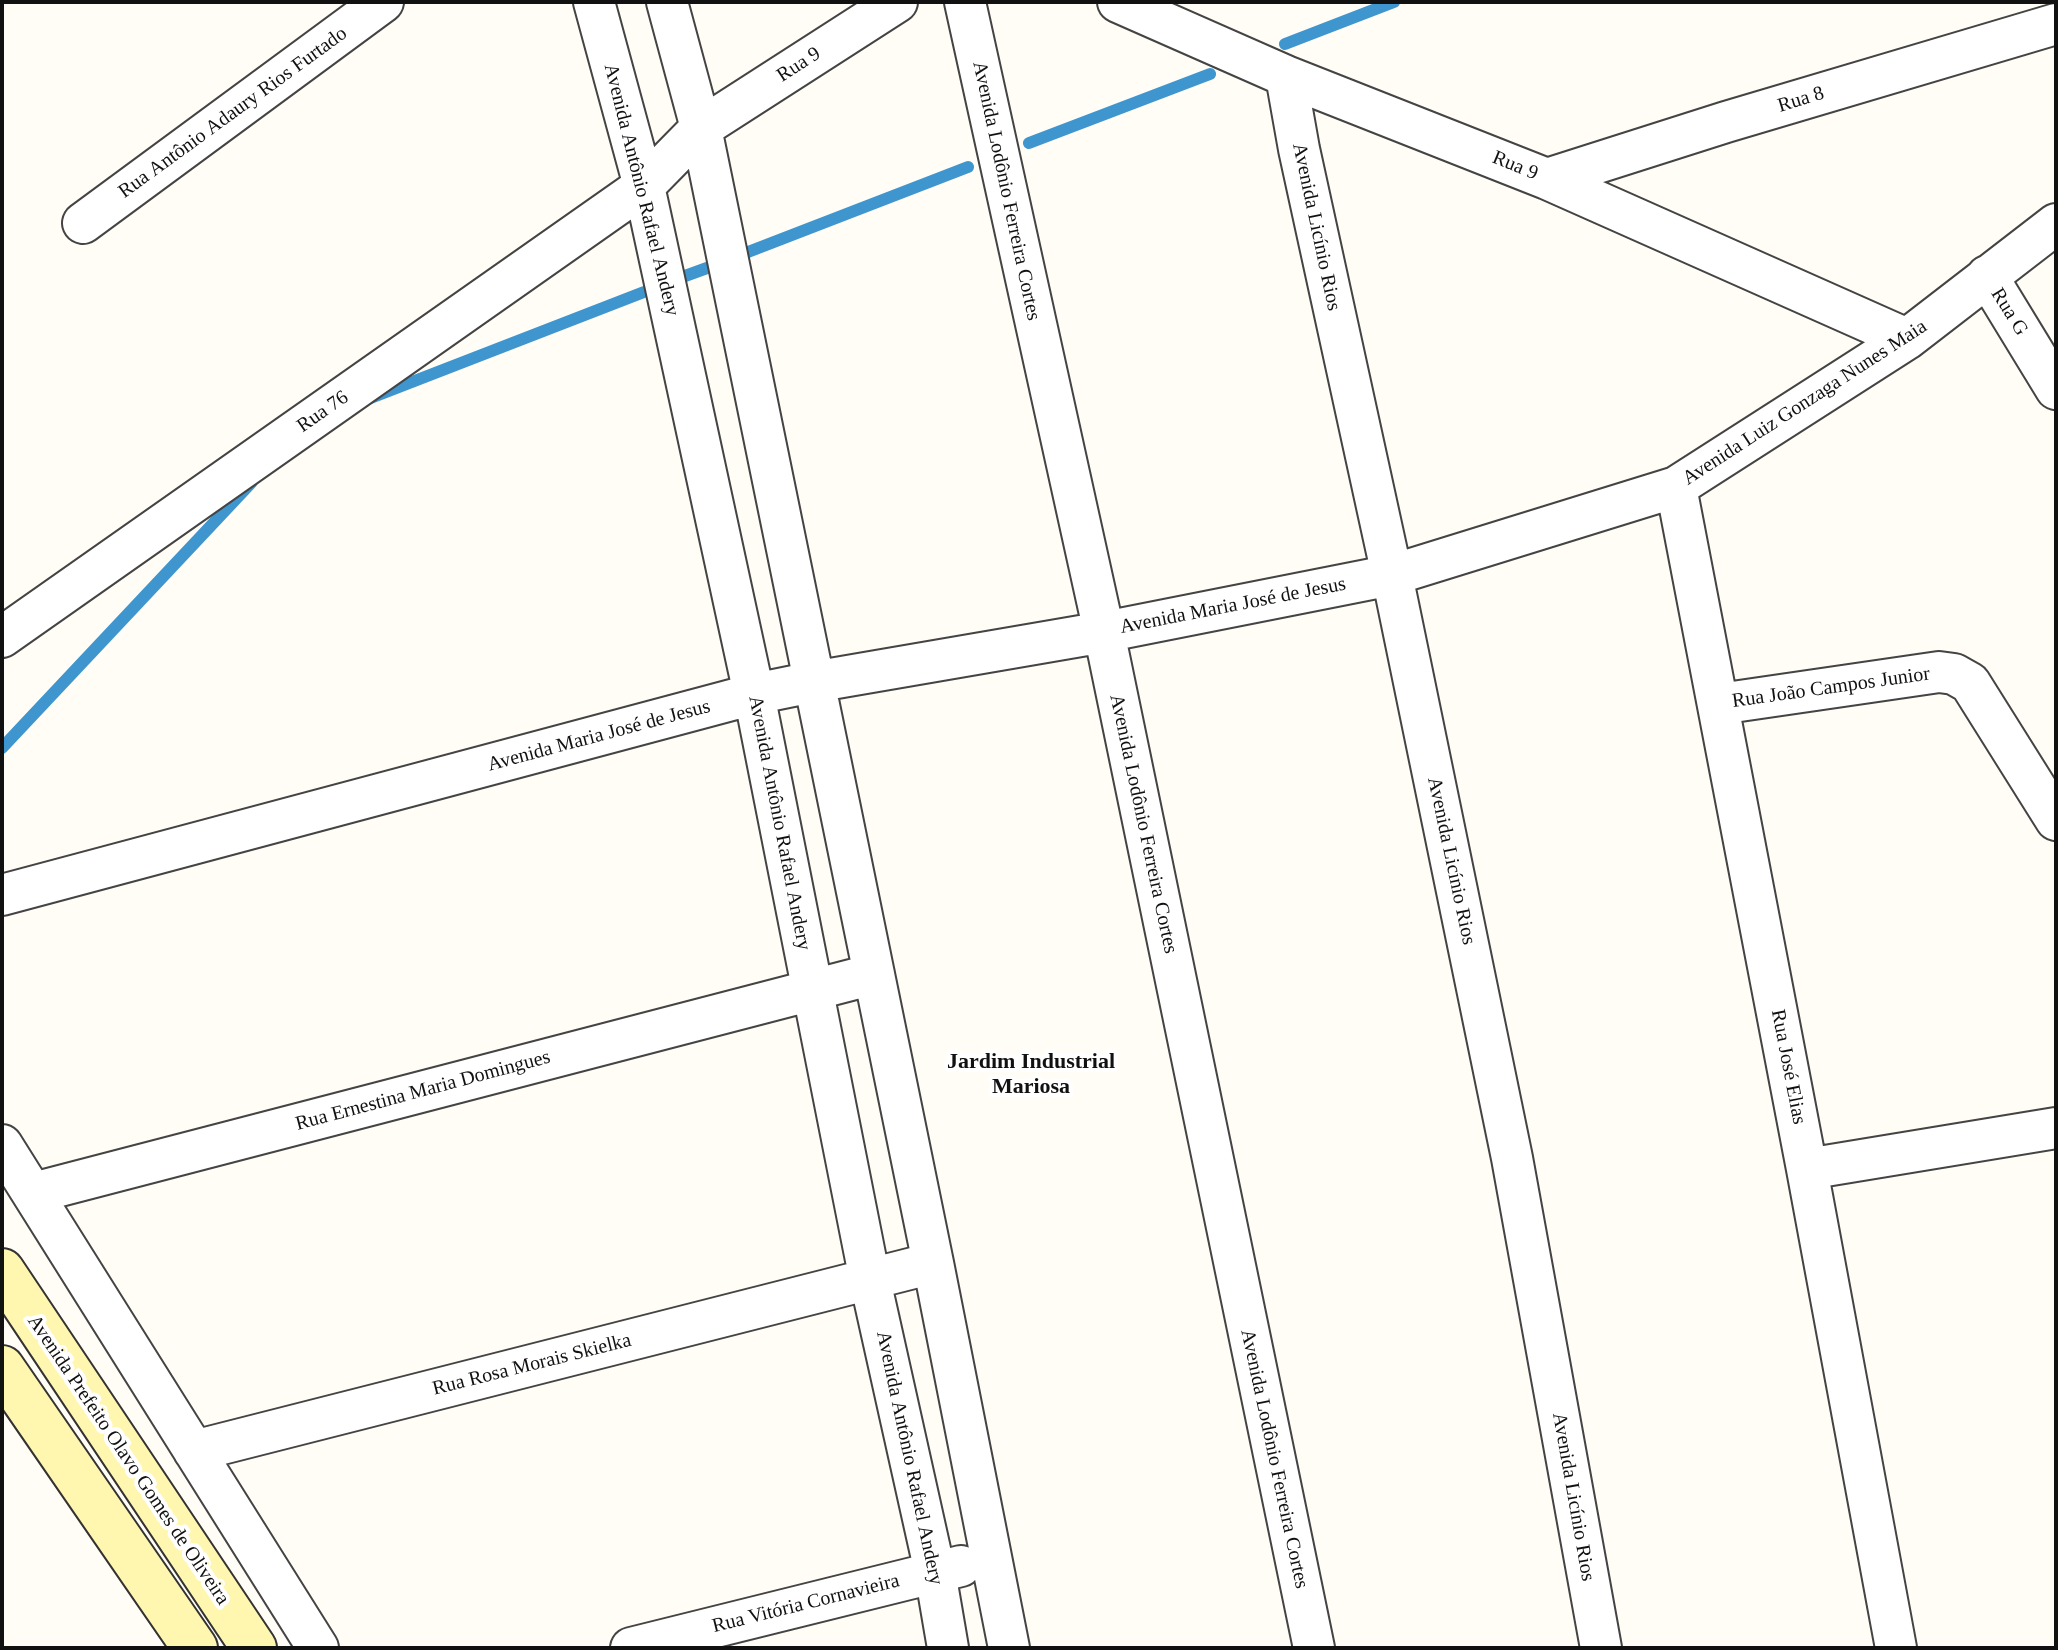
<!DOCTYPE html>
<meta charset="utf-8">
<style>
body{margin:0}
#map{position:relative;width:2058px;height:1650px;overflow:hidden;background:#fffdf5;font-family:"Times New Roman",serif}
canvas{display:block}
.frame{position:absolute;inset:0;border:4px solid #111;pointer-events:none}
</style>
<div id="map">
<canvas width="2058" height="1650"></canvas>
<div class="frame"></div>
</div>
<script>
const ctx = document.querySelector('canvas').getContext('2d');
ctx.lineJoin = 'round';
function stroke(path, color, width, dash) { ctx.strokeStyle = color; ctx.lineWidth = width; ctx.lineCap = dash ? 'butt' : 'round'; ctx.setLineDash(dash || []); ctx.stroke(path); }
function label(font, color, halo, rows, align = 'center') {
  ctx.font = font + ' "Times New Roman",serif'; ctx.lineWidth = 8; ctx.setLineDash([]); ctx.textBaseline = 'middle'; ctx.strokeStyle = halo; ctx.fillStyle = color; for (const [text, x, y, turn = 0] of rows) {
    ctx.save(); ctx.translate(x, y); ctx.rotate((+turn || 0) * Math.PI / 180); ctx.textAlign = isNaN(turn) ? turn : align; if (halo) ctx.strokeText(text, 0, 0); ctx.fillText(text, 0, 0); ctx.restore();
  }
}
stroke(new Path2D(`
 M 1285,44 L 1394,2
 M 1029,143 L 1210,74
 M 748,252 L 968,167
 M 685,276 L 707,268
 M 368,399 L 644,292
 M 2,748 L 252,482`), '#3f96cf', 12);
const minor = new Path2D(`
 M 594,2 L 644,186 L 754,694 L 870,1280 L 935,1572 L 948,1648
 M 667,2 L 701,128 L 933,1263 L 1009,1648
 M 965,2 L 1104,632 L 1314,1648
 M 1118,2 L 1286,76 L 1547,179 L 1907,339
 M 1286,76 L 1299,149 L 1392,575 L 1512,1158 L 1601,1648
 M 1547,179 L 1726,122 L 2056,24
 M 83,223 L 383,2
 M 1987,276 L 2056,389
 M 1676,487 L 1807,1169 L 1896,1648
 M 2,637 L 644,186 L 701,128 L 897,2
 M 1719,704 L 1939,672 L 1954,674 L 1970,683 L 2056,820
 M 2,895 L 754,694 L 813,682 L 1104,632 L 1392,575 L 1676,487 L 1907,339 L 2056,224
 M 2,1145 L 318,1648
 M 1807,1169 L 2056,1128
 M 33,1193 L 874,974
 M 194,1451 L 933,1263
 M 631,1648 L 961,1566`);
const secondary = new Path2D(`
 M 2,1271 L 254,1648
 M 2,1368 L 195,1648`);
stroke(minor, '#444', 44);
stroke(secondary, '#333', 48);
stroke(minor, '#fff', 40);
stroke(secondary, '#fff6b0', 44);
label('20px', '#111', '#fff', [
 ["Rua 9",799,65,-33],
 ["Rua 8",1801,100,-17],
 ["Rua Antônio Adaury Rios Furtado",233,113,-36],
 ["Rua 9",1515,166,22],
 ["Avenida Antônio Rafael Andery",641,190,76],
 ["Avenida Lodônio Ferreira Cortes",1006,191,78],
 ["Avenida Licínio Rios",1316,227,78],
 ["Rua G",2009,312,58],
 ["Avenida Luiz Gonzaga Nunes Maia",1805,403,-33],
 ["Rua 76",323,412,-35],
 ["Avenida Maria José de Jesus",1233,606,-11],
 ["Rua João Campos Junior",1831,688,-8],
 ["Avenida Maria José de Jesus",599,736,-15],
 ["Avenida Antônio Rafael Andery",779,823,79],
 ["Avenida Lodônio Ferreira Cortes",1143,824,78],
 ["Avenida Licínio Rios",1451,861,78],
 ["Rua José Elias",1788,1067,79],
 ["Rua Ernestina Maria Domingues",423,1091,-15],
 ["Rua Rosa Morais Skielka",532,1365,-14],
 ["Avenida Antônio Rafael Andery",909,1458,78],
 ["Avenida Lodônio Ferreira Cortes",1274,1459,78],
 ["Avenida Prefeito Olavo Gomes de Oliveira",128,1460,56],
 ["Avenida Licínio Rios",1573,1497,80],
 ["Rua Vitória Cornavieira",806,1604,-14]
]);
label('bold 22px', '#111', '#fff', [
 ["Jardim Industrial",1031,1062],
 ["Mariosa",1031,1087]
]);
</script>
